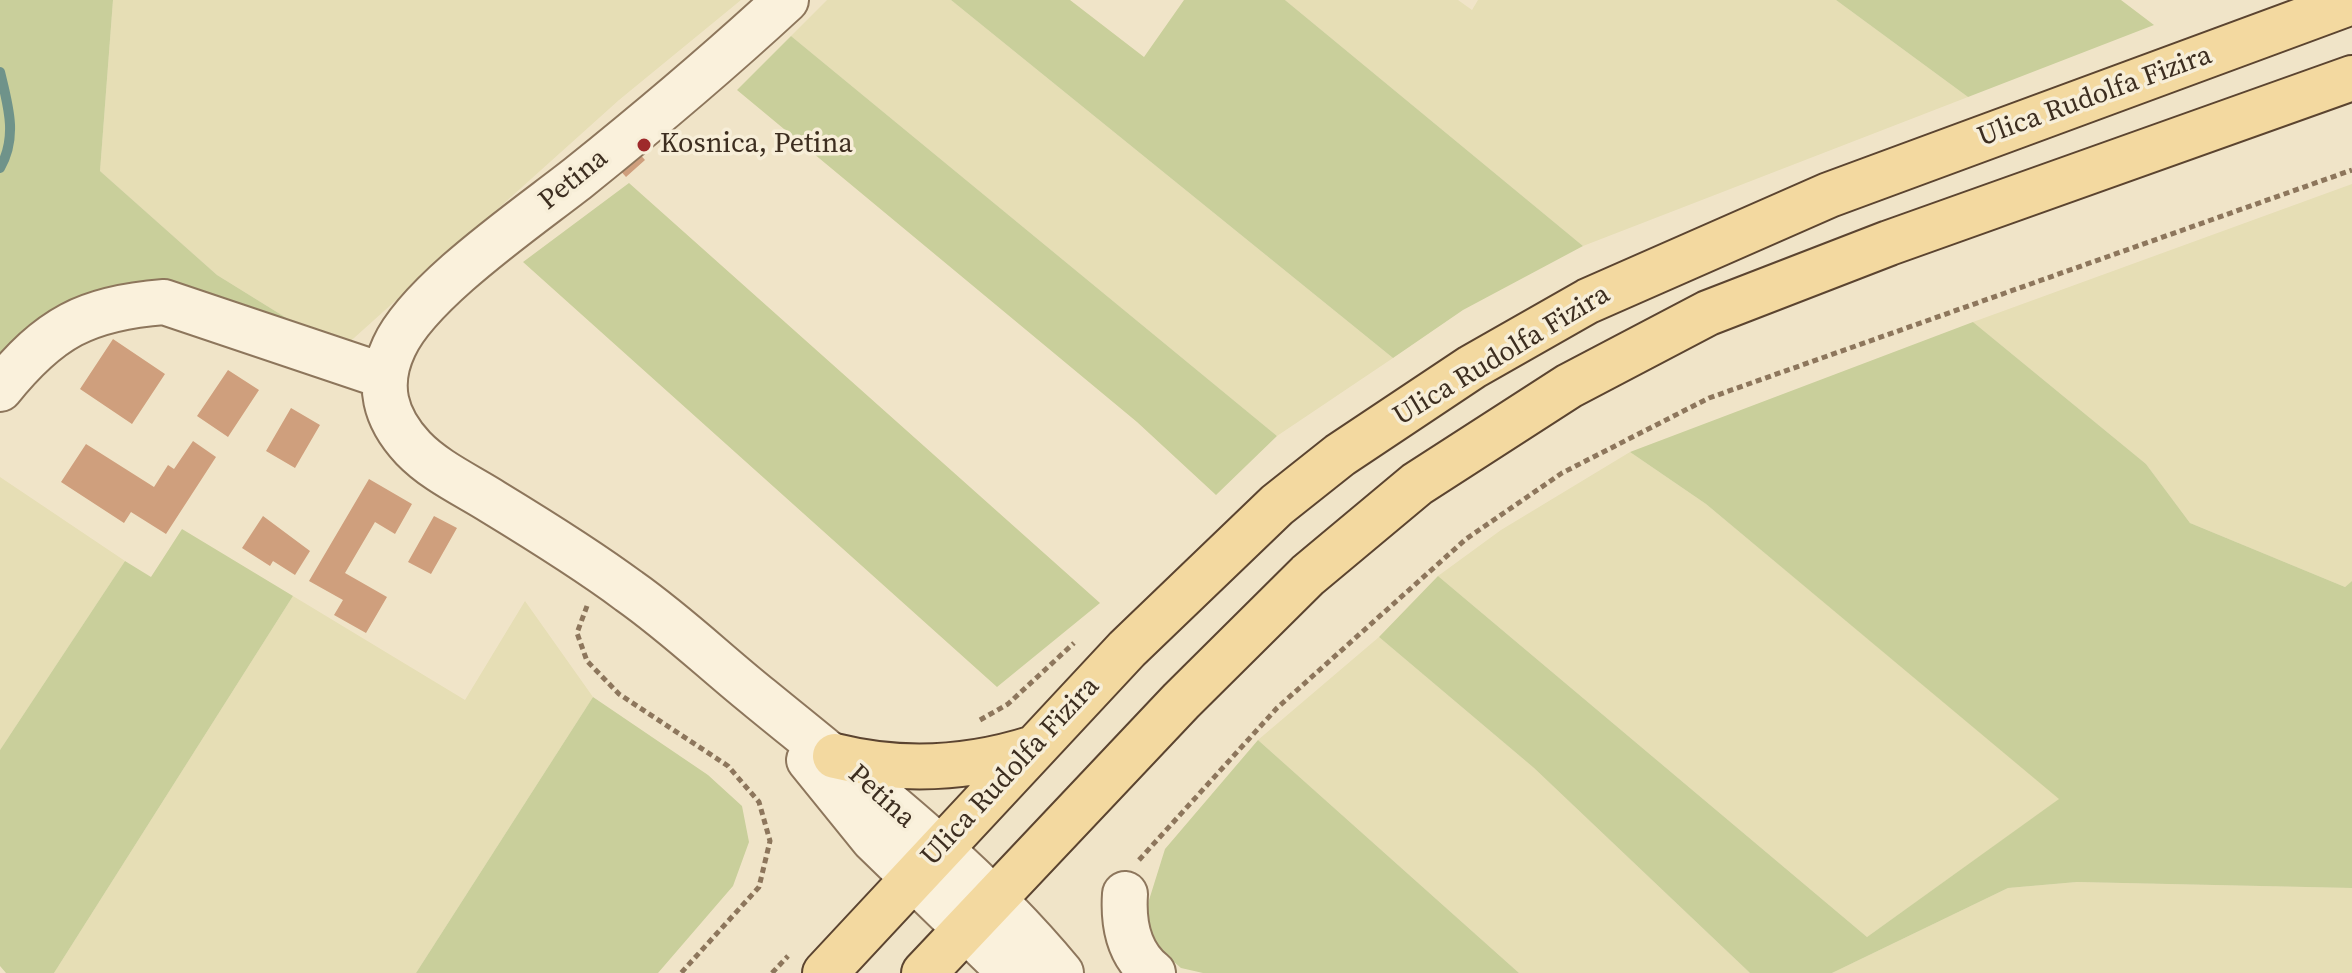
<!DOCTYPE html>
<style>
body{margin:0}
canvas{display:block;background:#f0e4c8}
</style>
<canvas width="2352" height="973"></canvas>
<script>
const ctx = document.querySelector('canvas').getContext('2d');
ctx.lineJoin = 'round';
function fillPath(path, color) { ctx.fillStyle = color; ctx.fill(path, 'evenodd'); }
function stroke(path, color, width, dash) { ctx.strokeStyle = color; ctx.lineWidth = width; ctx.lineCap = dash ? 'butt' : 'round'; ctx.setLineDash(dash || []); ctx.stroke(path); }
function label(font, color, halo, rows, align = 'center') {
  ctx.font = font + ' "Source Serif 4",serif'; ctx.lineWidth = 7; ctx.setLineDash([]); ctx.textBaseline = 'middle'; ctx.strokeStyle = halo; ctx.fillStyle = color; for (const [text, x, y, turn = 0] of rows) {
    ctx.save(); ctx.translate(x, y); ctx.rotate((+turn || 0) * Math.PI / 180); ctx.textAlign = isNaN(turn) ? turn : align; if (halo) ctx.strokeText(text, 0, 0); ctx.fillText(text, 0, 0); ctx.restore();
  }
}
fillPath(new Path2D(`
 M 113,0 L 741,0 L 619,100 L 344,347 L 309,332 L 217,275 L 100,171 Z
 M 827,0 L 951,0 L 1393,358 L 1277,436 L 791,36 Z
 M 1285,0 L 1458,0 L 1472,10 L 1478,0 L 1836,0 L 1968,97 L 1583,246 Z
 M 2352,184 L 2352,581 L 2345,587 L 2190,523 L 2146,464 L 1973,322 Z
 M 1630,452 L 1706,504 L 2060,799 L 1867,937 L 1438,576 L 1501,530 Z
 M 0,477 L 125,561 L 0,750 Z
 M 293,596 L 465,700 L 525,601 L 593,697 L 416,973 L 54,973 Z
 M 1379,637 L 1534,768 L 1750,973 L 1519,973 L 1258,740 Z
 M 2077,882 L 2352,888 L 2352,973 L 1832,973 L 2008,888 Z`), '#e6deb5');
fillPath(new Path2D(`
 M 0,0 L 113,0 L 100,171 L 217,275 L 309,332 L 171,290 L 0,371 Z
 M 951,0 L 1070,0 L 1144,57 L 1184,0 L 1285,0 L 1583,246 L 1463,310 L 1393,358 Z
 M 1836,0 L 2121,0 L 2154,25 L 1968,97 Z
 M 791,36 L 1277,436 L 1216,495 L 1137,422 L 737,90 Z
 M 629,183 L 1100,603 L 997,687 L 523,262 Z
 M 1973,322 L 2146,464 L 2190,523 L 2345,587 L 2352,581 L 2352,888 L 2077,882 L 2008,888 L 1832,973 L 1750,973 L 1534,768 L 1379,637 L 1438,576 L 1867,937 L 2059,799 L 1706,504 L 1630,452 Z
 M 182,529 L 293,596 L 54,973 L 6,973 L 0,966 L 0,750 L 125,561 L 151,577 Z
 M 593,697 L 708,775 L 742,806 L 749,842 L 733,886 L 658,973 L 416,973 Z
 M 1258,740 L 1519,973 L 1203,973 L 1181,968 L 1139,932 L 1165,849 Z`), '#c9cf9b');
stroke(new Path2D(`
 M 0,72 C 8,105 18,137 0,168`), '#6f938a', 10);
fillPath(new Path2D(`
 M 637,151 L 645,160 L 626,177 L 618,168 Z
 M 113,339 L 165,374 L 132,424 L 80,389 Z
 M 228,370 L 259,390 L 228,437 L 197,416 Z
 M 291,408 L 320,425 L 295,468 L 266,451 Z
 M 193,441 L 216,457 L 166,534 L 131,512 L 124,523 L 61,482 L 86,444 L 154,487 L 168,465 L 174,469 Z
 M 369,479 L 412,504 L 395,534 L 375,522 L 345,573 L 387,597 L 366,633 L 334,615 L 343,600 L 309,581 Z
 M 263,516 L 310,551 L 295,575 L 273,561 L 270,566 L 242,548 Z
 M 434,516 L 457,528 L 431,574 L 408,562 Z`), '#cf9f7d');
const minor = new Path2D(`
 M 786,0 C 719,62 649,121 578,178 C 527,218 419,292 394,347 C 376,385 385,418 413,448 C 435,471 466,485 493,502 C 539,530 586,559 629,591 C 676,624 716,663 761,699 C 865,784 975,869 1061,973
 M 0,389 C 49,328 86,308 164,302 L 384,376
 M 809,760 L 873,839 L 1011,973
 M 1125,894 C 1123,924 1129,954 1153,973`);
const major = new Path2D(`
 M 835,756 C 903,773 968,769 1034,748
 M 825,973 L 1127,649 L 1277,505 L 1340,455 L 1472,367 L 1588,301 L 1829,195 L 2352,2
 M 924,973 L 1181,701 L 1308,575 L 1417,484 L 1569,386 L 1708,313 L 1889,243 L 2352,78`);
stroke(minor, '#8d765c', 48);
stroke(major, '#5b4430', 48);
stroke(new Path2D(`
 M 587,606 L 577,633 L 587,661 L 619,694 L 728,766 L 759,802 L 770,841 L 759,887 L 681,973
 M 980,720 L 1008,704 L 1074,643
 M 1139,860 L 1277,708 L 1466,539 L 1562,473 L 1709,398 L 2352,170
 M 772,973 L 788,956`), '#8d765c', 5, [6, 4]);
stroke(minor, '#faf1dc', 44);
stroke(major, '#f3d9a0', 44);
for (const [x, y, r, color] of [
 [644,145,8,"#9e2a2b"]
]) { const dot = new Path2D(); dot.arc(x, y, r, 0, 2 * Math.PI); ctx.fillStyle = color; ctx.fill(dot); stroke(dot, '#f7eed8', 3); }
label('28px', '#3d2e20', '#f7eed8', [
 ["Ulica Rudolfa Fizira",2095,97,-20],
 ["Petina",574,180,-39],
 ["Ulica Rudolfa Fizira",1502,356,-31],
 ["Ulica Rudolfa Fizira",1011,772,-47],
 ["Petina",881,797,42]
]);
label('28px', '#3d2e20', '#f7eed8', [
 ["Kosnica, Petina",660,145]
], 'left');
</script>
